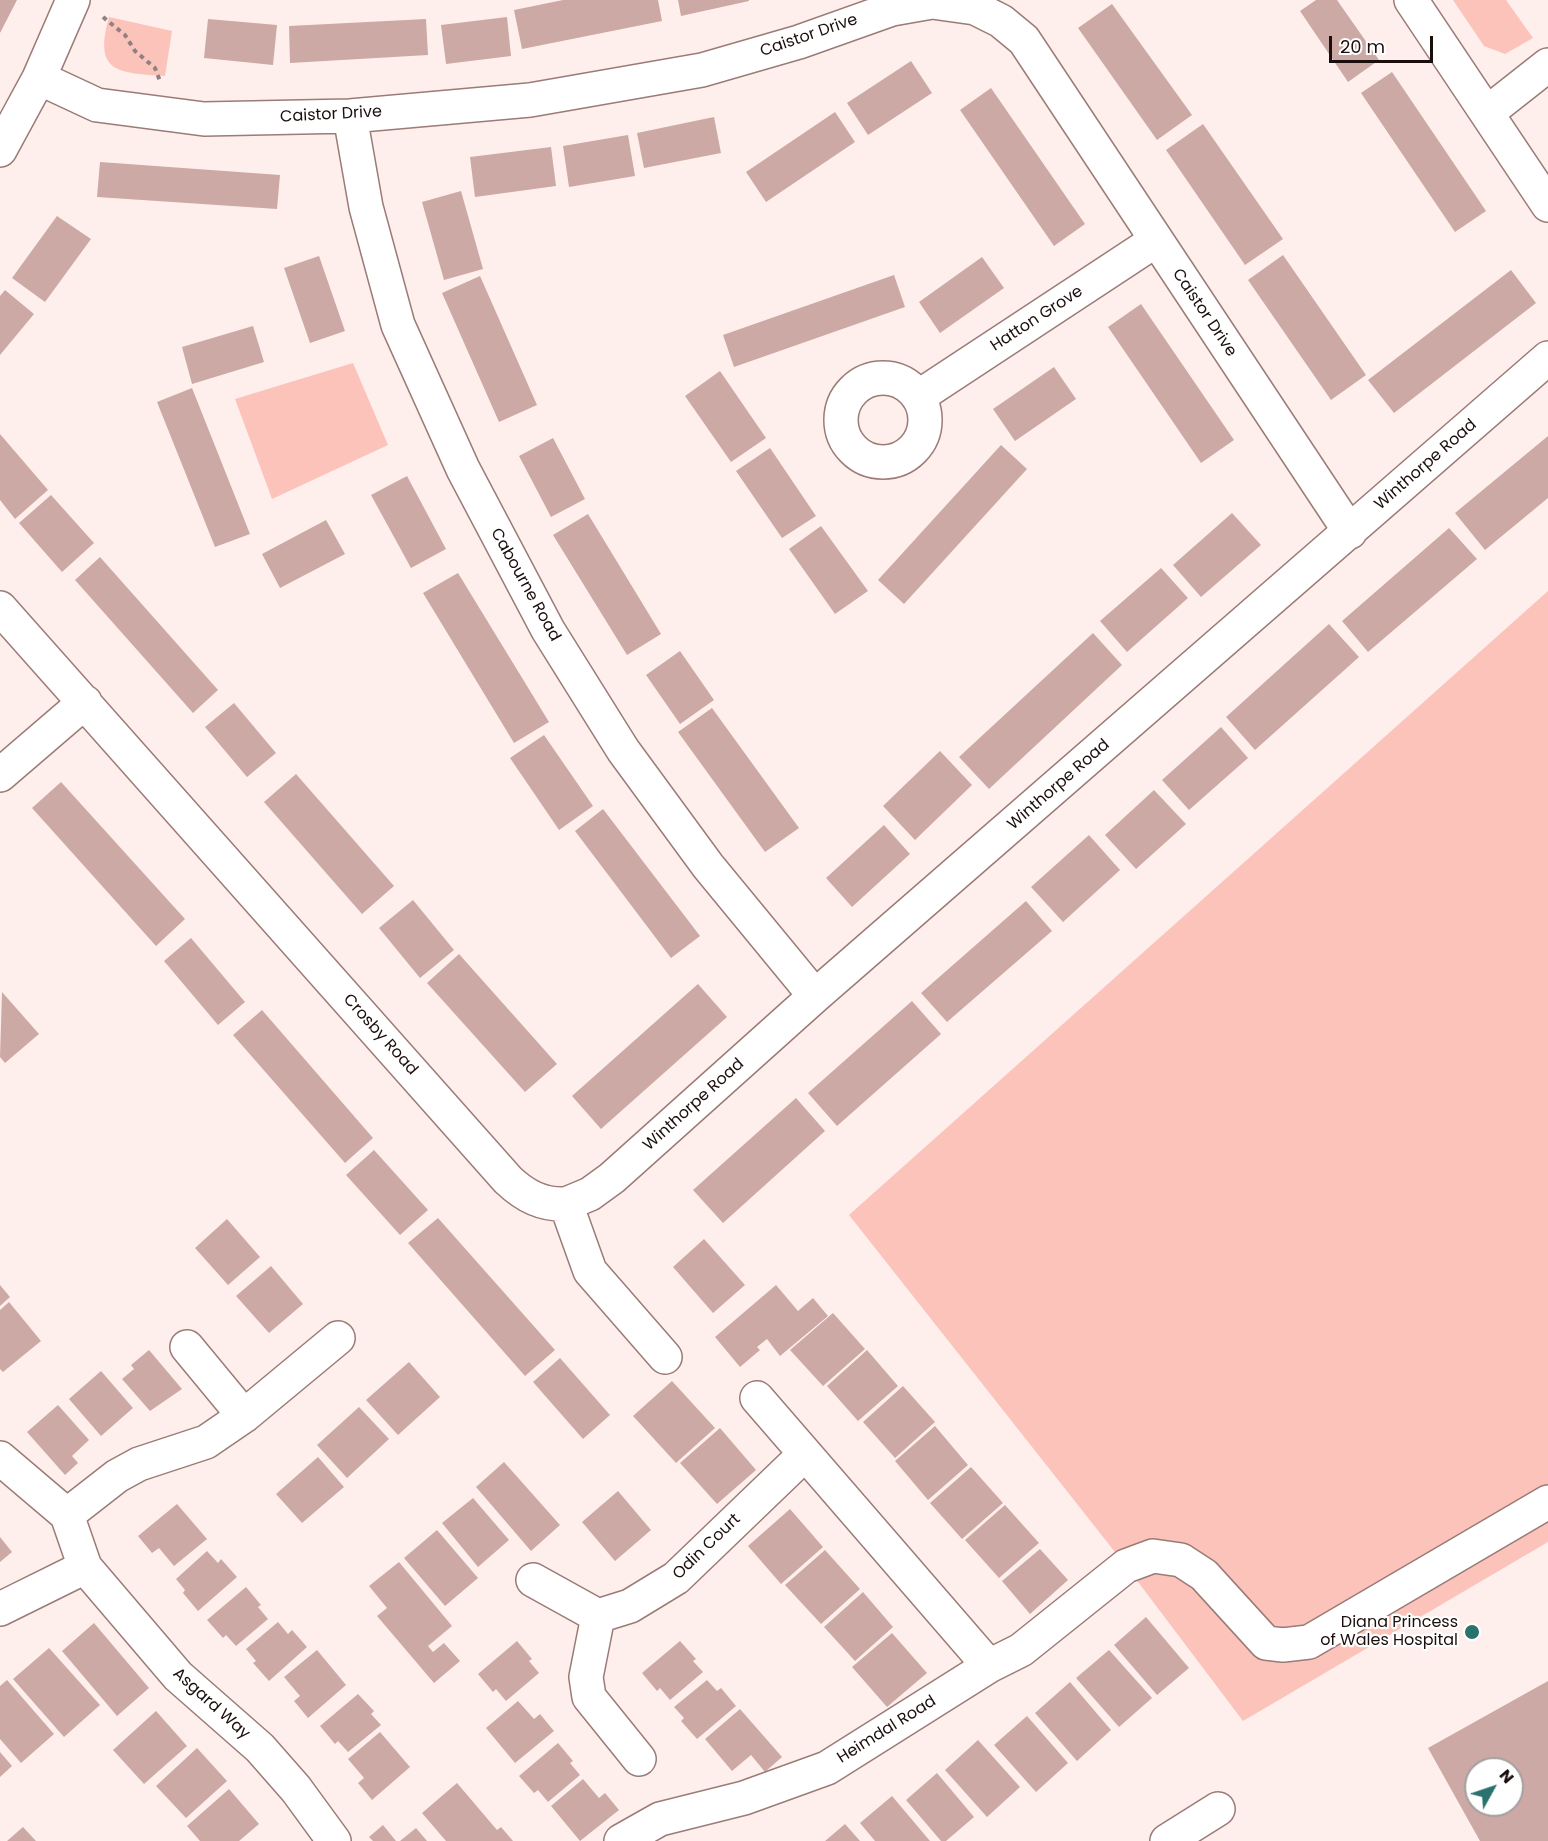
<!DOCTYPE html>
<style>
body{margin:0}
#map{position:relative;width:1548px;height:1841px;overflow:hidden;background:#feefed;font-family:Poppins,sans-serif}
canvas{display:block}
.north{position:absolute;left:1464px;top:1757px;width:60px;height:60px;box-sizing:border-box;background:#fff;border:2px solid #a49f9f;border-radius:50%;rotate:50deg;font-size:16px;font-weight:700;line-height:24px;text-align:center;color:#1b0f0e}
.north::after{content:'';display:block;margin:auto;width:21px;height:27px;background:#29726d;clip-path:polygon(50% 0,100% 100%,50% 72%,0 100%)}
.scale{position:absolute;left:1329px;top:36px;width:104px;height:27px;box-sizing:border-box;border:3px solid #1b0f0e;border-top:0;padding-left:8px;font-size:18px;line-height:21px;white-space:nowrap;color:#1b0f0e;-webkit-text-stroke:4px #fff;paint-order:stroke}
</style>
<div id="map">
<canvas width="1548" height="1841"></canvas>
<div class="north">N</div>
<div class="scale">20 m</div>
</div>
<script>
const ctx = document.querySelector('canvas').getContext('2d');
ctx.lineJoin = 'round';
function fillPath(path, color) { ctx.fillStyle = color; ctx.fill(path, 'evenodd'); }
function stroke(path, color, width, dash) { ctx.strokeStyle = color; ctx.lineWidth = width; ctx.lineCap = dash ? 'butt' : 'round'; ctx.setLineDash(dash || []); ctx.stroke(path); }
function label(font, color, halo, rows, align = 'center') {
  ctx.font = font + ' Poppins,sans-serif'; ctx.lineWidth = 4.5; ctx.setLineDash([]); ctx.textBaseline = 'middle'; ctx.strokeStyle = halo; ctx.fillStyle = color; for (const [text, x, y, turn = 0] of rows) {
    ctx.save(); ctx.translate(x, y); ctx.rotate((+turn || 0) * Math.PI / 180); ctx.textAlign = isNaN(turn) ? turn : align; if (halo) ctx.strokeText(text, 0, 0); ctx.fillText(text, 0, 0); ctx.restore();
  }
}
fillPath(new Path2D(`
 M 1453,0 L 1506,0 L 1533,38 L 1505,54 L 1484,46 Z
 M 109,17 L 172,31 L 165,76 C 118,73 93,73 109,17 Z
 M 353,363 L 388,445 L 272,499 L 235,399 Z
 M 1548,591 L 1548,1542 L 1243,1721 L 1126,1566 L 849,1215 Z`), '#fbc3ba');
fillPath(new Path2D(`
 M 0,0 L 17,0 L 0,33 Z
 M 563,0 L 658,0 L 662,21 L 522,49 L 514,10 Z
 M 678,0 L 749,0 L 749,1 L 681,16 Z
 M 1316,0 L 1337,0 L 1379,60 L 1348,82 L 1300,11 Z
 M 1112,4 L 1192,115 L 1157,140 L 1078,28 Z
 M 507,17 L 511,56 L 446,64 L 441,25 Z
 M 208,19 L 277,25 L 273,65 L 204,58 Z
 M 426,19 L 428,55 L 290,63 L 289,26 Z
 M 911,61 L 932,93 L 868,135 L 847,103 Z
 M 1392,72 L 1486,211 L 1455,232 L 1361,93 Z
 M 991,88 L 1085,224 L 1054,246 L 960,110 Z
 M 835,112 L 855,142 L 766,202 L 746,172 Z
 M 714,117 L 721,153 L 644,168 L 637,133 Z
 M 1203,124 L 1283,239 L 1245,265 L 1166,150 Z
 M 628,135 L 635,176 L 569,187 L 563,146 Z
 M 551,147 L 556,186 L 475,197 L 470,157 Z
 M 100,162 L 280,175 L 277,209 L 97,197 Z
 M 461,191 L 483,269 L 444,280 L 422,202 Z
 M 57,216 L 91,239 L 45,302 L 12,278 Z
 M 1283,255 L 1366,375 L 1331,400 L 1248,280 Z
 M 319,256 L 345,331 L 310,343 L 284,268 Z
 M 982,257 L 1004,288 L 940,333 L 919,302 Z
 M 1511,270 L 1536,303 L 1394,413 L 1368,380 Z
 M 894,275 L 905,307 L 734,367 L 723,335 Z
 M 480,276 L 537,405 L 499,422 L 442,293 Z
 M 5,290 L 34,314 L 0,355 L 0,296 Z
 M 1141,304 L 1234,440 L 1201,463 L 1108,327 Z
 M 253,326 L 264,362 L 192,384 L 182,347 Z
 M 1054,367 L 1076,399 L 1015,441 L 993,409 Z
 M 720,371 L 766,438 L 731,462 L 685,396 Z
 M 192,388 L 250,534 L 215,547 L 157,402 Z
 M 0,434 L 48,490 L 15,519 L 0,500 Z
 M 1548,436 L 1548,498 L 1485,550 L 1455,513 Z
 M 553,438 L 585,499 L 551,517 L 519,456 Z
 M 1001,445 L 1027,469 L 904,604 L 878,580 Z
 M 770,448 L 816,516 L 782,538 L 736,471 Z
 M 407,476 L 446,549 L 411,568 L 371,495 Z
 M 51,495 L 94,543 L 62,572 L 19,523 Z
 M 1232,513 L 1261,545 L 1201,597 L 1173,565 Z
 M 588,514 L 661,634 L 627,655 L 553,535 Z
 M 326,520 L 345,554 L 280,588 L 262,554 Z
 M 821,526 L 868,591 L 835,614 L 789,549 Z
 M 1449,528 L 1477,559 L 1368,652 L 1342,621 Z
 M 100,557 L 218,690 L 193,713 L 75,580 Z
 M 1161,568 L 1188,598 L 1127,652 L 1100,621 Z
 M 458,573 L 549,722 L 514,743 L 423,593 Z
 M 1329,624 L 1359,657 L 1255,750 L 1226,717 Z
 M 1093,633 L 1122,665 L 989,789 L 959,757 Z
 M 680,651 L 714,700 L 680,724 L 646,675 Z
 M 234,703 L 276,753 L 247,777 L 205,727 Z
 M 712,708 L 799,828 L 765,852 L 678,732 Z
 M 1221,727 L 1248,758 L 1189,810 L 1162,780 Z
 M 544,735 L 593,806 L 559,830 L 510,758 Z
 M 940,751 L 972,785 L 915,840 L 883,806 Z
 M 296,774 L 394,886 L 362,914 L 264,802 Z
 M 61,782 L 185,919 L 156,946 L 32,808 Z
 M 1154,790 L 1186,824 L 1136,869 L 1105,835 Z
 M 603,809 L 700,936 L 671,958 L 575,831 Z
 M 884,825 L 910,854 L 852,907 L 826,878 Z
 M 1089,835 L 1120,870 L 1063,922 L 1031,887 Z
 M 413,900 L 454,950 L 420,978 L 379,928 Z
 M 1026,901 L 1052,931 L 947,1022 L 921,993 Z
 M 191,938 L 245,1002 L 218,1025 L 164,961 Z
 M 459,954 L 557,1064 L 525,1092 L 427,983 Z
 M 698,984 L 727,1017 L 601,1129 L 572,1096 Z
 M 2,992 L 39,1034 L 5,1063 L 0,1057 Z
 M 912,1001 L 941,1034 L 837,1126 L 808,1093 Z
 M 262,1010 L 373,1138 L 345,1163 L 233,1035 Z
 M 796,1098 L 825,1131 L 723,1223 L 693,1190 Z
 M 374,1150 L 428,1210 L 400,1235 L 346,1175 Z
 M 438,1218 L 555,1350 L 525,1376 L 408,1243 Z
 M 227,1219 L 260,1257 L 228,1285 L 195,1248 Z
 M 704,1239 L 745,1285 L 713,1313 L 673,1267 Z
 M 271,1266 L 303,1304 L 269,1333 L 236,1296 Z
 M 0,1285 L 10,1297 L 0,1306 Z
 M 776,1285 L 798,1311 L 813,1298 L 828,1316 L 780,1356 L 767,1339 L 757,1347 L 760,1350 L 740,1367 L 715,1337 Z
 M 9,1302 L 41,1341 L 3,1372 L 0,1369 L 0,1310 Z
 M 833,1313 L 865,1349 L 823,1386 L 790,1350 Z
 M 149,1350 L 182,1389 L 150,1411 L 122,1379 L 134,1369 L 131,1365 Z
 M 867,1350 L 898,1386 L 858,1421 L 827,1386 Z
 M 560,1358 L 610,1415 L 583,1439 L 533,1382 Z
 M 409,1362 L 440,1397 L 398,1435 L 366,1400 Z
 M 101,1371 L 133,1408 L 101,1436 L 69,1399 Z
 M 672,1381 L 715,1428 L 676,1463 L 633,1416 Z
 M 903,1386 L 935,1422 L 895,1458 L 863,1422 Z
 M 58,1405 L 89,1440 L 72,1456 L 78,1463 L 65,1475 L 27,1432 Z
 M 359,1407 L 389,1439 L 347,1478 L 317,1445 Z
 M 935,1426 L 968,1465 L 928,1500 L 895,1461 Z
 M 720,1428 L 756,1470 L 717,1504 L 680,1463 Z
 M 318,1457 L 344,1487 L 302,1523 L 276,1494 Z
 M 504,1462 L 560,1525 L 531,1551 L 476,1487 Z
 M 971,1467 L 1003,1503 L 962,1539 L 930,1503 Z
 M 618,1491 L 651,1530 L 615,1561 L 582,1522 Z
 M 473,1498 L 509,1540 L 478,1567 L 442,1523 Z
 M 177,1504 L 207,1539 L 174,1566 L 159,1548 L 152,1553 L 138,1536 Z
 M 1005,1505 L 1039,1543 L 999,1578 L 965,1540 Z
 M 790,1509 L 823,1547 L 781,1584 L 748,1546 Z
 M 437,1530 L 478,1578 L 445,1606 L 404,1558 Z
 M 0,1537 L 12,1552 L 0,1562 Z
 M 1040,1549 L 1068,1580 L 1030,1614 L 1002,1581 Z
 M 825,1550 L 860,1589 L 821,1624 L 785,1585 Z
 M 207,1551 L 218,1563 L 221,1559 L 237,1577 L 198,1611 L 183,1593 L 185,1590 L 176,1579 Z
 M 399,1562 L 452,1626 L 428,1646 L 433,1652 L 444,1643 L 460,1661 L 434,1683 L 377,1616 L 387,1608 L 369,1586 Z
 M 246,1587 L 261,1605 L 258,1607 L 268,1619 L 236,1646 L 226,1635 L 223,1638 L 207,1620 Z
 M 863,1592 L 893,1627 L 855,1661 L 824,1627 Z
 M 1146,1617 L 1189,1668 L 1157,1695 L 1114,1645 Z
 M 278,1622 L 288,1634 L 292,1630 L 307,1647 L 269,1681 L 253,1663 L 256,1661 L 246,1649 Z
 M 94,1623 L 149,1688 L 117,1716 L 62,1651 Z
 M 892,1633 L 927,1673 L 887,1707 L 852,1667 Z
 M 517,1641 L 532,1659 L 529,1661 L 539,1673 L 506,1701 L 496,1689 L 493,1692 L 478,1674 Z
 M 680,1641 L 696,1659 L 693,1661 L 703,1672 L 670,1700 L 660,1688 L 657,1691 L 642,1673 Z
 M 49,1648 L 100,1705 L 64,1737 L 13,1679 Z
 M 317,1650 L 346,1685 L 308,1718 L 294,1701 L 300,1696 L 284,1677 Z
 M 1109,1650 L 1152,1698 L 1119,1727 L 1076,1678 Z
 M 7,1680 L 54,1734 L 21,1763 L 0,1739 L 0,1686 Z
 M 707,1680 L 717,1691 L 721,1688 L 736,1706 L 697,1739 L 681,1721 L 684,1718 L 674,1707 Z
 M 1548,1681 L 1548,1841 L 1480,1841 L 1428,1748 ZM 1476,1769 L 1512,1769 L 1512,1805 L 1476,1805 Z
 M 1070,1682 L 1111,1730 L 1077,1761 L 1035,1713 Z
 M 358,1694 L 374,1711 L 371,1714 L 381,1725 L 348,1752 L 338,1741 L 335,1744 L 320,1726 Z
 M 518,1701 L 534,1719 L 540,1714 L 554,1731 L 515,1763 L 486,1728 Z
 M 740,1709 L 782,1757 L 765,1772 L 751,1755 L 732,1771 L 705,1739 Z
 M 156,1711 L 187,1746 L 144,1784 L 113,1750 Z
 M 1027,1716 L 1068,1763 L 1036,1792 L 994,1745 Z
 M 380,1732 L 410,1767 L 372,1800 L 358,1783 L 364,1778 L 348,1759 Z
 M 978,1740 L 1020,1787 L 987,1817 L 945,1770 Z
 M 558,1743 L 573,1761 L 570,1763 L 580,1775 L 548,1802 L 538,1790 L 534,1793 L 519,1776 Z
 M 197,1748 L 227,1781 L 186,1818 L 156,1786 Z
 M 0,1752 L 12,1766 L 0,1777 Z
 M 937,1773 L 974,1817 L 946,1841 L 941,1841 L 906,1800 Z
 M 583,1779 L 599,1798 L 605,1793 L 619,1810 L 580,1841 L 551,1806 Z
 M 457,1783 L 497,1830 L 501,1827 L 513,1841 L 446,1841 L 422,1813 Z
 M 229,1789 L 259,1824 L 239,1841 L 200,1841 L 187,1826 Z
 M 892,1796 L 930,1841 L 875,1841 L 860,1823 Z
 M 845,1824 L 860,1841 L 825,1841 Z
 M 383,1825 L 396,1841 L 373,1841 L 369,1837 Z
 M 23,1827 L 36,1841 L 7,1841 Z
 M 416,1828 L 427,1841 L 400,1841 Z`), '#cca9a4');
const minor = new Path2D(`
 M 1411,0 L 1548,205
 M 39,78 L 97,105 L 204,119 L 350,116 L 530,100 L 702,70 L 799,42 L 892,9 L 932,2 L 975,8 L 1001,21 L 1024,40 L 1350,532
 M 1487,113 L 1548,65
 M 350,116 L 366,207 L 398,325 L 463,469 L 548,630 L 623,750 L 708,866 L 815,996
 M 0,150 L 39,78 L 73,0
 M841 420a42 42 0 1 1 84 0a42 42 0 1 1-84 0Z
 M 918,397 L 1155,241
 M 0,608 L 508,1180 C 525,1196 542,1205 566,1204 L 590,1271 L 665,1357
 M 0,775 L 85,702
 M 566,1204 L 590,1194 L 612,1178 L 815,996 L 1548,358
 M 187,1347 L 244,1416 L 206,1442 L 139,1464 L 117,1476 L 67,1515 L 85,1567 L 178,1676 L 260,1748 L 296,1789 L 334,1841
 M 757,1398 L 989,1666
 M 244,1416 L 338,1338
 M 0,1458 L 67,1515
 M 533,1580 L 598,1616 L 630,1606 L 676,1578 L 805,1454
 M 0,1609 L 85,1567
 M 598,1616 L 586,1677 L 589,1697 L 639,1759
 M 621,1841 L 660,1819 L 744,1798 L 827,1768 L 989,1666 L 1021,1650 L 1126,1566 L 1153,1556 L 1181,1560 L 1204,1575 L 1266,1643 L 1283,1645 L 1309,1642 L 1548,1502
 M 1167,1841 L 1218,1809`);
stroke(minor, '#9b7b76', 36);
stroke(new Path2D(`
 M 103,17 L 125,35 L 135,51 L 155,68 L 160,81`), '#8f8180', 4, [4.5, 4.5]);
stroke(minor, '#fff', 33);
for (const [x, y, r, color] of [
 [1472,1632,8,"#29726d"]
]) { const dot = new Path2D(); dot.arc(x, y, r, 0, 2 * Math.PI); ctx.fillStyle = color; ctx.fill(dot); stroke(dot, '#fff', 2); }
label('16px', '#1b0f0e', '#fff', [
 ["Caistor Drive",809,36,-19],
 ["Caistor Drive",331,115,-3],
 ["Caistor Drive",1204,313,56],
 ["Hatton Grove",1037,319,-33],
 ["Winthorpe Road",1426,465,-41],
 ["Cabourne Road",525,585,61],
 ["Winthorpe Road",1059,785,-41],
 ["Crosby Road",380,1035,48],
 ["Winthorpe Road",694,1105,-42],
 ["Odin Court",707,1547,-44],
 ["Asgard Way",211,1704,42],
 ["Heimdal Road",887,1730,-32]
]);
label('16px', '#1b0f0e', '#fff', [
 ["Diana Princess",1458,1623],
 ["of Wales Hospital",1458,1641]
], 'right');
</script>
